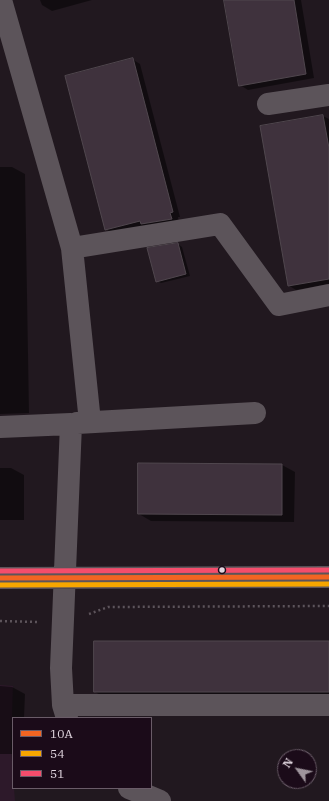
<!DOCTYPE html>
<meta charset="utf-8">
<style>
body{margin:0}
#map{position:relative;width:329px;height:801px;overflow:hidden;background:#21181f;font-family:"IBM Plex Serif",serif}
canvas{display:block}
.legend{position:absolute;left:12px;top:717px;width:140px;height:72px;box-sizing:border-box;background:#1b0b19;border:1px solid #6a5c68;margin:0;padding:5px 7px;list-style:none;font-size:12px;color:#e1d6df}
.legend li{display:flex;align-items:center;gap:8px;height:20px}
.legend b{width:20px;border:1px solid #6a5c68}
.north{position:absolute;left:277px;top:749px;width:40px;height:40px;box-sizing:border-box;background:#1b0b19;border:1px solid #6a5c68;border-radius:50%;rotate:303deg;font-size:11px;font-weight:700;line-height:16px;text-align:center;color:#e1d6df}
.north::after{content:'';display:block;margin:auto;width:14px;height:18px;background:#9e949c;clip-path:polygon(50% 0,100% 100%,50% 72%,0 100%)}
</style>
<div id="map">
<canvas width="329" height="801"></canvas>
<ul class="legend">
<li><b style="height:5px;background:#f26522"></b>10А</li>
<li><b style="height:5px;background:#f7a600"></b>54</li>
<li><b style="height:5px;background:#f44d6c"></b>51</li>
</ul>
<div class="north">N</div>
</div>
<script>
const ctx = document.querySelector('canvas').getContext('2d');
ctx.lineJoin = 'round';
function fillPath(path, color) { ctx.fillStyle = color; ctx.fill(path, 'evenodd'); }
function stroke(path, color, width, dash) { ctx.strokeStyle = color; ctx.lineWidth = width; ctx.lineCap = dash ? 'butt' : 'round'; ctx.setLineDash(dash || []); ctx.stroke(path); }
fillPath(new Path2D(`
 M 0,685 L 13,686 L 11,748 L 15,801 L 0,801 Z`), '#2d192a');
fillPath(new Path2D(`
 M 40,0 L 92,0 L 52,11 L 42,5 Z
 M 225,0 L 301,0 L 314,78 L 248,90 L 240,85 Z
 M 132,59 L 140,64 L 180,217 L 178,217 L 179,223 L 114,234 L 106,229 Z
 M 323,116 L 329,119 L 329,284 L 296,290 L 288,285 L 261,126 Z
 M 0,167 L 12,167 L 25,174 L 29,413 L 0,414 Z
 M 178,244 L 182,247 L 190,276 L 161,283 L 157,281 Z
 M 139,464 L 282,465 L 295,472 L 294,522 L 151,521 L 139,514 Z
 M 0,468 L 11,468 L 24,475 L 24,520 L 0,520 Z
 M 329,642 L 329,698 L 106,698 L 95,692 Z
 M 0,686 L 12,687 L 25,694 L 24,718 L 13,718 L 13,754 L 0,754 Z`), '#0007');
const building = new Path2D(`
 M 224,0 L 294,0 L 306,74 L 239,86 Z
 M 133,58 L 173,212 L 170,213 L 172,219 L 141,224 L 140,221 L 105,230 L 65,76 Z
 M 323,115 L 329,148 L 329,279 L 288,286 L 260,126 Z
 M 178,243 L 186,274 L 156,282 L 147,248 Z
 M 138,463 L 282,464 L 282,515 L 138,514 Z
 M 94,641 L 329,641 L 329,692 L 94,692 Z`);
fillPath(building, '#3f323d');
stroke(building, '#50474e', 1);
stroke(new Path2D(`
 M 89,614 L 108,607 L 329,606
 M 0,621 L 39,622`), '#5d545b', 2.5, [2, 3]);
stroke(new Path2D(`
 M 1,0 L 72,248 L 90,422
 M 268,104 L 329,95
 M 72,248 L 220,224 L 279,305 L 329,295
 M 77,423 L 255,413
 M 0,427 L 71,424 L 61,668 L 63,705 L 67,718
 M 0,578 L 329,577
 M 63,705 L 329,705
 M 129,788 L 160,801`), '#5c545a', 22);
stroke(new Path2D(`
 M 0,578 L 329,577`), '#f26522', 5);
stroke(new Path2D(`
 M 0,585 L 329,584`), '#f7a600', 5);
stroke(new Path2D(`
 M 0,571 L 329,570`), '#f44d6c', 5);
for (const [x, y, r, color] of [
 [222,570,3.5,"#e1d6df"]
]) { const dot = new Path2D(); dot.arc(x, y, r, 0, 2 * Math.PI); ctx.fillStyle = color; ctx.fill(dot); stroke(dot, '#1b0b19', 1.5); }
</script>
